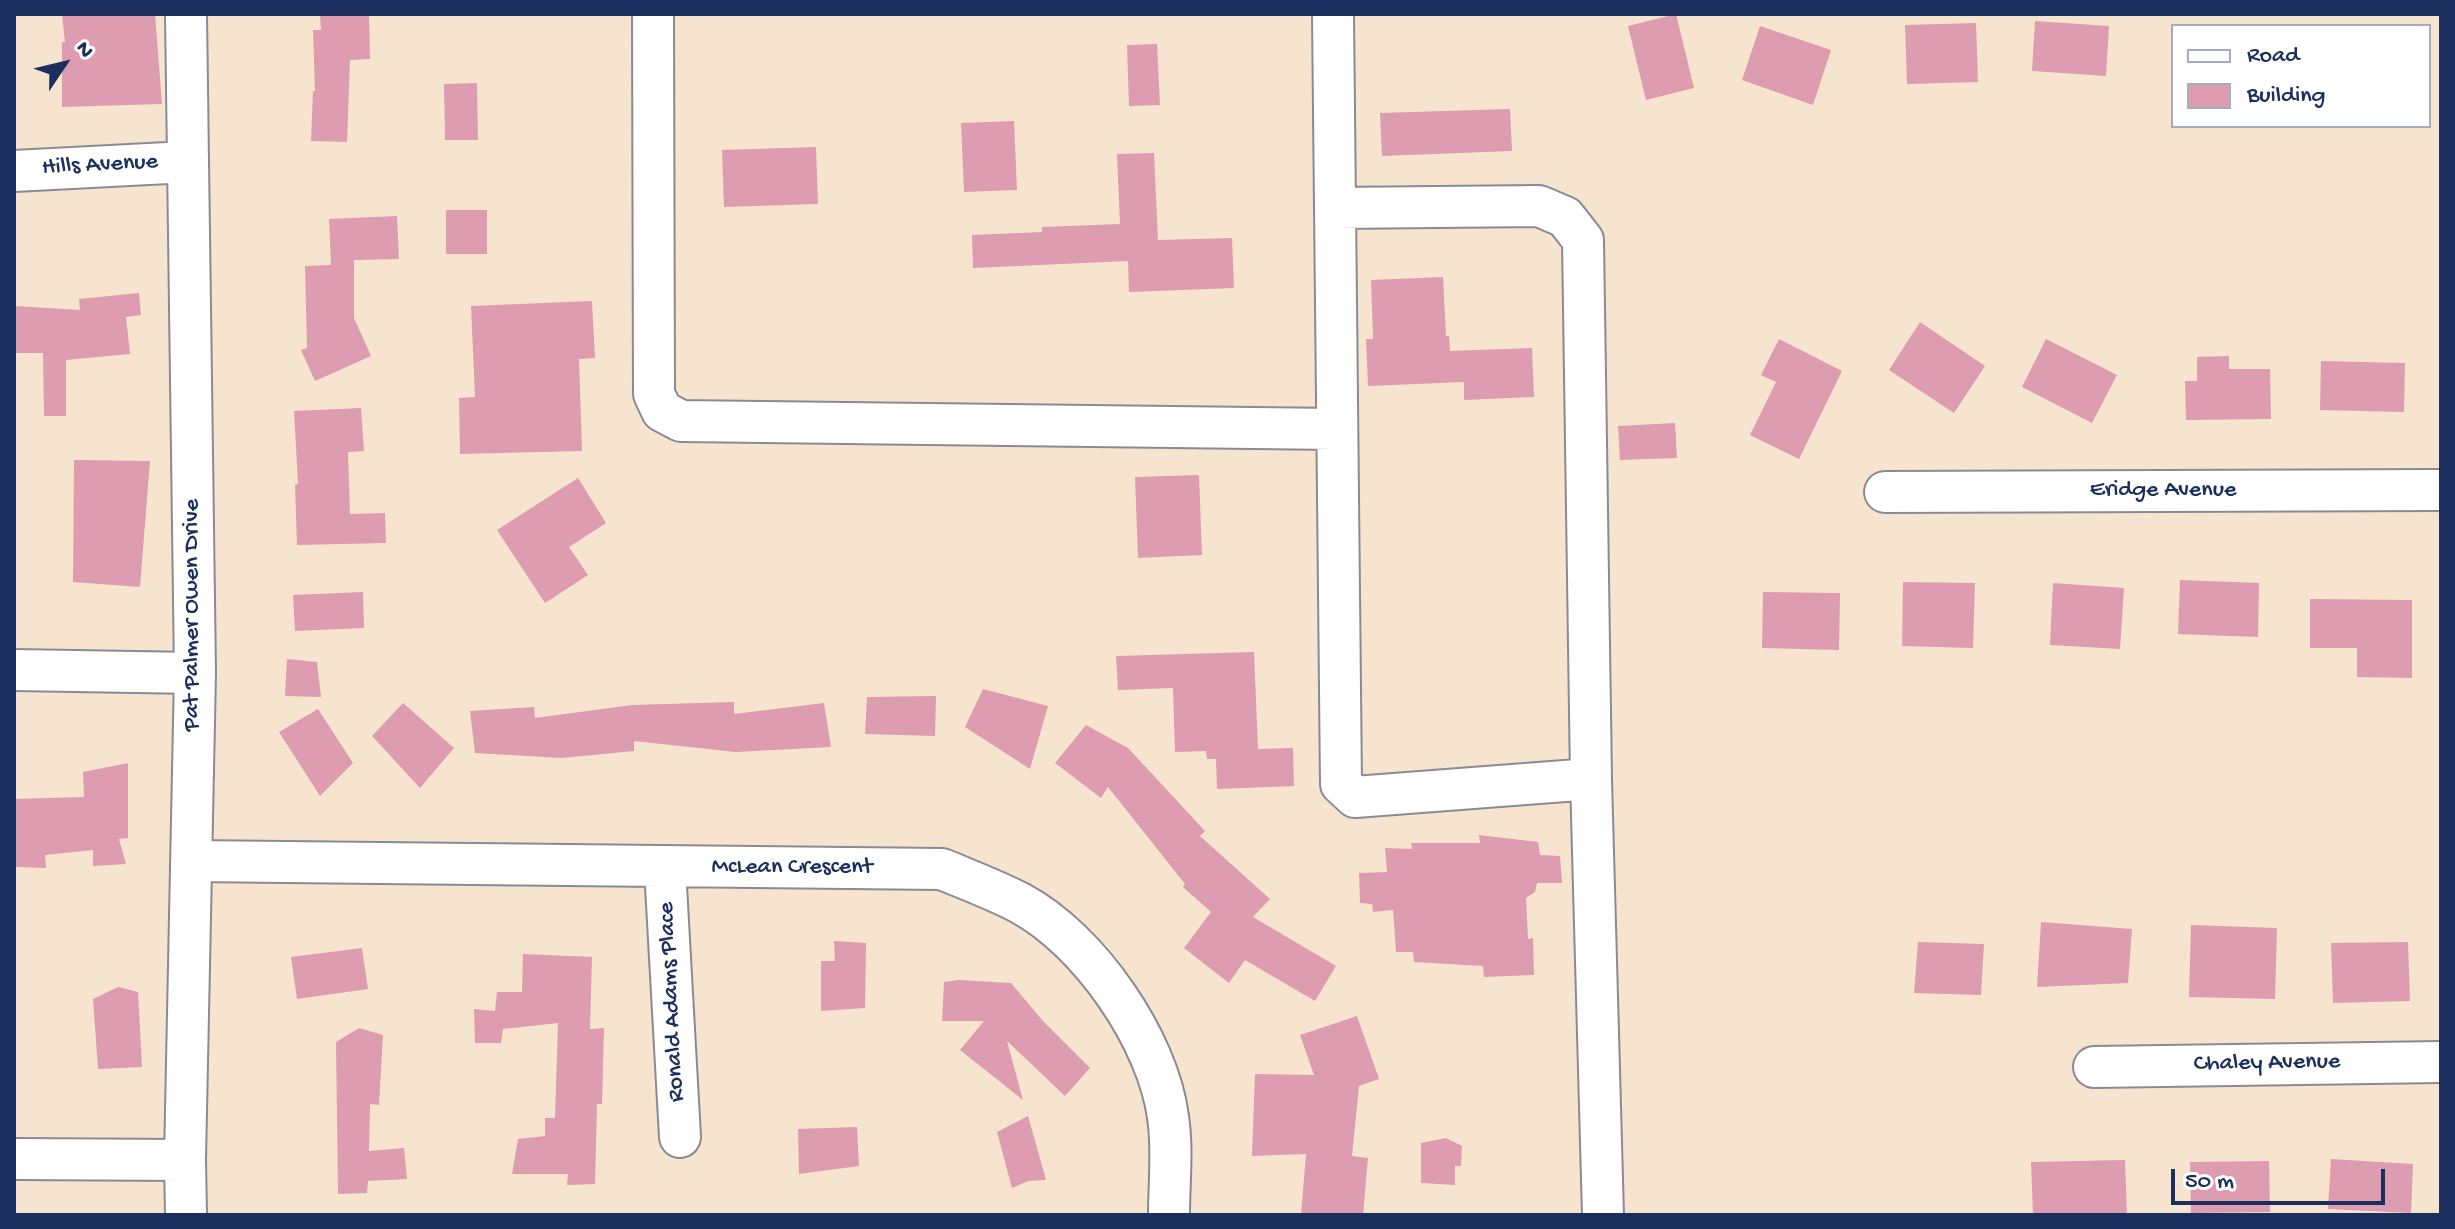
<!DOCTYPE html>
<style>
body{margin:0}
#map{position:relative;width:2455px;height:1229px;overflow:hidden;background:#f7e4ce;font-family:"Gochi Hand",sans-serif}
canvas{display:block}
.frame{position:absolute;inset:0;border:16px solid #1b2f5e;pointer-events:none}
.legend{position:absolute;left:2171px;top:24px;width:260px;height:104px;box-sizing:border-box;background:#fff;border:2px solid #a4acbf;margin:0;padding:10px 14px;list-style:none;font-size:24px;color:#1b2f5e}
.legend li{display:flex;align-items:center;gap:16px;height:40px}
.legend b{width:40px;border:2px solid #a4acbf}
.north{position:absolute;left:24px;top:24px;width:80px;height:80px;-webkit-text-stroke:6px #fff;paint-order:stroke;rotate:55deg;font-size:22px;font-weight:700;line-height:32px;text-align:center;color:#1b2f5e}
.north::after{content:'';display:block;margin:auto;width:28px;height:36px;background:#1b2f5e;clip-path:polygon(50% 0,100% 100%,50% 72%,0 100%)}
.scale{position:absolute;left:2171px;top:1169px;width:214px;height:36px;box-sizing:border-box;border:4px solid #1b2f5e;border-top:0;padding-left:10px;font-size:24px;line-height:28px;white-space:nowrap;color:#1b2f5e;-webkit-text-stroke:6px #fff;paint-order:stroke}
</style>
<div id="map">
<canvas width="2455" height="1229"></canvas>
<div class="frame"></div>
<ul class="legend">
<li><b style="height:10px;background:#fff"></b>Road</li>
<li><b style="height:22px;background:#de9cb0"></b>Building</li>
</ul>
<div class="north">N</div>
<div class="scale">50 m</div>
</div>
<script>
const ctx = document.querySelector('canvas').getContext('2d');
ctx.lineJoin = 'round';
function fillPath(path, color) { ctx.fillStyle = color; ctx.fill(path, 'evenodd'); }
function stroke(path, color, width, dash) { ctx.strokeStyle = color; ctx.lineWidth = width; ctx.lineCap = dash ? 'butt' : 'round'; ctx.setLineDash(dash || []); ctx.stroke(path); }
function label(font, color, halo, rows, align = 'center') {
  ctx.font = font + ' "Gochi Hand",sans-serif'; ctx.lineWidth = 7; ctx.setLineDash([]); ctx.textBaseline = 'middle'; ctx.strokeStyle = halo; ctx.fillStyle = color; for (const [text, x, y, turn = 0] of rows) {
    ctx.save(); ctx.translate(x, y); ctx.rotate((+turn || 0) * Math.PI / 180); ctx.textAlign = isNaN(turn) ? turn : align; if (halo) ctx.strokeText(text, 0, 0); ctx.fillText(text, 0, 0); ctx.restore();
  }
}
fillPath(new Path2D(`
 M 62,14 L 155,14 L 162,104 L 62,107 L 62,42 L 65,42 Z
 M 320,14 L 369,14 L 370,59 L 350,60 L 347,142 L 311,141 L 313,91 L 315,91 L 313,30 L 321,30 Z
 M 1676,14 L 1694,88 L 1646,100 L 1628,26 Z
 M 2035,21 L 2109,26 L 2106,76 L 2032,71 Z
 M 1976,23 L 1978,82 L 1907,84 L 1905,25 Z
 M 1760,26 L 1831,50 L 1813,105 L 1742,80 Z
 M 1157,44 L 1160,105 L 1129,106 L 1127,45 Z
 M 477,83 L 478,140 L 445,140 L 444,84 Z
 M 1510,109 L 1512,151 L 1382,156 L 1380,113 Z
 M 1014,121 L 1017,190 L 964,192 L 961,123 Z
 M 816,147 L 818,204 L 724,207 L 722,150 Z
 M 1154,153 L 1158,240 L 1232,238 L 1234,288 L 1129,292 L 1128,261 L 973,268 L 972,235 L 1042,232 L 1042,227 L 1120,224 L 1117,154 Z
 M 446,210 L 487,210 L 487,254 L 446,254 Z
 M 397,216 L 399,259 L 354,260 L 354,318 L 371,356 L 315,381 L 301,350 L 307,348 L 305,266 L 331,265 L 329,219 Z
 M 1443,277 L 1446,336 L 1449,336 L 1450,351 L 1532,348 L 1534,397 L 1464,400 L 1464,382 L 1368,386 L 1366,339 L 1373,339 L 1371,280 Z
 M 139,293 L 141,315 L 126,317 L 130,354 L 66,360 L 66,416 L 44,416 L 43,353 L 14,353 L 14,306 L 80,310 L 79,299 Z
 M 592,301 L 595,358 L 579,359 L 582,451 L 460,454 L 459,398 L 475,397 L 471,306 Z
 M 1920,322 L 1985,366 L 1954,413 L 1889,370 Z
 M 1779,339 L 1842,371 L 1799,459 L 1750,435 L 1776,382 L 1761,375 Z
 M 2046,339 L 2117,375 L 2092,423 L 2022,387 Z
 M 2229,356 L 2229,369 L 2270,369 L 2271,419 L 2186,420 L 2185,381 L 2197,381 L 2197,357 Z
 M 2321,361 L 2405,363 L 2404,412 L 2320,410 Z
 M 361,408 L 364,451 L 348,452 L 350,514 L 385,513 L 386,543 L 297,545 L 295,485 L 298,484 L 294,411 Z
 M 1675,423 L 1677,458 L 1620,460 L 1618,426 Z
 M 74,460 L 150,461 L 140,587 L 73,582 Z
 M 1199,475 L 1202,555 L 1138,558 L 1135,477 Z
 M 578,478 L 606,523 L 569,547 L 588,575 L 545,603 L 497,530 Z
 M 2180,580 L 2259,583 L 2258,637 L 2178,634 Z
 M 1903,582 L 1975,583 L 1973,648 L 1902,646 Z
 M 2053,583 L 2124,588 L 2120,649 L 2050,645 Z
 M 363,592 L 364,628 L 295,631 L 293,595 Z
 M 1763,592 L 1840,593 L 1839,650 L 1762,648 Z
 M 2310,599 L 2412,600 L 2412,678 L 2357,677 L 2357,648 L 2310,648 Z
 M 1254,652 L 1258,749 L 1293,748 L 1294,786 L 1217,789 L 1216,759 L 1207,759 L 1206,751 L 1175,752 L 1173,688 L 1118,690 L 1116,656 Z
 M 287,659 L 317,662 L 321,697 L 285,696 Z
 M 983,689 L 1048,706 L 1030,769 L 965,727 Z
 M 936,696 L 935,736 L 865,734 L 867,697 Z
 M 734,702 L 734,714 L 824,703 L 831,747 L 736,752 L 634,741 L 634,751 L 562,758 L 475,753 L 470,711 L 534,707 L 535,718 L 632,705 Z
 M 403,703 L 454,748 L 420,788 L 372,736 Z
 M 318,709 L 353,763 L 320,796 L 279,732 Z
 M 1086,725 L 1128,748 L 1205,831 L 1200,836 L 1270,899 L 1253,917 L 1336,966 L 1315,1001 L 1245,960 L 1229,983 L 1184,948 L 1211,912 L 1183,887 L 1185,884 L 1108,787 L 1101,798 L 1055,763 Z
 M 128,763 L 128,838 L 119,839 L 126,864 L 93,866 L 93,850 L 45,855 L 46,868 L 16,867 L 14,799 L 84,797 L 83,772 Z
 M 1479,835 L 1538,842 L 1540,855 L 1560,856 L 1562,883 L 1537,883 L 1535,892 L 1526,898 L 1528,939 L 1533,938 L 1534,975 L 1484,977 L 1483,966 L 1414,962 L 1413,952 L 1396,952 L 1393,910 L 1373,912 L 1372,904 L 1360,903 L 1359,873 L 1387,872 L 1385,848 L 1412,849 L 1411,843 L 1480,843 Z
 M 2041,922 L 2132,929 L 2128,983 L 2037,987 Z
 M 2191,925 L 2277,928 L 2275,999 L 2189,997 Z
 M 834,941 L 866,943 L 865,1008 L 821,1011 L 821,961 L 835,961 Z
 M 1918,942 L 1984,944 L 1981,995 L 1914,993 Z
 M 2408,942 L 2410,1001 L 2333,1003 L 2331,943 Z
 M 362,948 L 368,989 L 297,999 L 291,957 Z
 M 523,954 L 592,957 L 590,1029 L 604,1028 L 602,1104 L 597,1104 L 595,1184 L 567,1185 L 568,1174 L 512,1174 L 518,1139 L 545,1136 L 545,1118 L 555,1118 L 558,1023 L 503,1029 L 501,1043 L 475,1043 L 474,1009 L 495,1011 L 497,992 L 522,992 Z
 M 959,980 L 1011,983 L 1043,1021 L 1090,1068 L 1065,1096 L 1007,1041 L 1023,1100 L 960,1050 L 984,1021 L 942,1021 L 944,982 Z
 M 118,987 L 138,992 L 142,1067 L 98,1069 L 93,999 Z
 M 1357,1016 L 1379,1079 L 1359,1086 L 1352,1156 L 1368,1158 L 1363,1215 L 1301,1215 L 1306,1154 L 1252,1156 L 1255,1074 L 1314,1075 L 1300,1035 Z
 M 359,1028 L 383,1035 L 379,1105 L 370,1104 L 369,1151 L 404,1148 L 407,1179 L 368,1181 L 367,1193 L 338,1194 L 336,1042 Z
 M 1028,1116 L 1046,1180 L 1028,1181 L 1012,1188 L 997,1132 Z
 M 857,1127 L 859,1166 L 799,1174 L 798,1129 Z
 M 1446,1138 L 1462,1146 L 1461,1166 L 1455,1166 L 1455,1185 L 1421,1183 L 1421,1143 Z
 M 2331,1159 L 2413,1164 L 2411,1213 L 2328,1209 Z
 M 2125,1160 L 2127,1215 L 2033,1215 L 2031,1162 Z
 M 2269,1161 L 2270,1212 L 2191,1213 L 2190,1162 Z`), '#de9cb0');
const minor = new Path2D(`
 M 186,14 L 195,673 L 185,1160 L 186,1215
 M 653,14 L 654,394 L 662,411 L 681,421 L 1336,429
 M 1333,14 L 1341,784 L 1355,797 L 1591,779
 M 14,171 L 187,162
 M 1335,208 L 1539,206 L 1565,217 L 1583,240 L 1591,779 L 1603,1215
 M 1885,492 L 2441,490
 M 14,670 L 195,673
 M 192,861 L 942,869 C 968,880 995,890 1020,903 C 1089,940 1158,1040 1168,1117 C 1173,1149 1169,1183 1169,1215
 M 665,868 L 680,1137
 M 2094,1067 L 2441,1062
 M 14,1159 L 185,1160`);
stroke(minor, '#898a96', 44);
stroke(minor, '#fff', 40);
label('24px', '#1b2f5e', '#fff', [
 ["Hills Avenue",100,166,-3],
 ["Eridge Avenue",2163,491],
 ["Pat Palmer Owen Drive",193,615,-90],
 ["McLean Crescent",792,868],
 ["Ronald Adams Place",673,1002,-93],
 ["Chaley Avenue",2267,1064,-1]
]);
</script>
